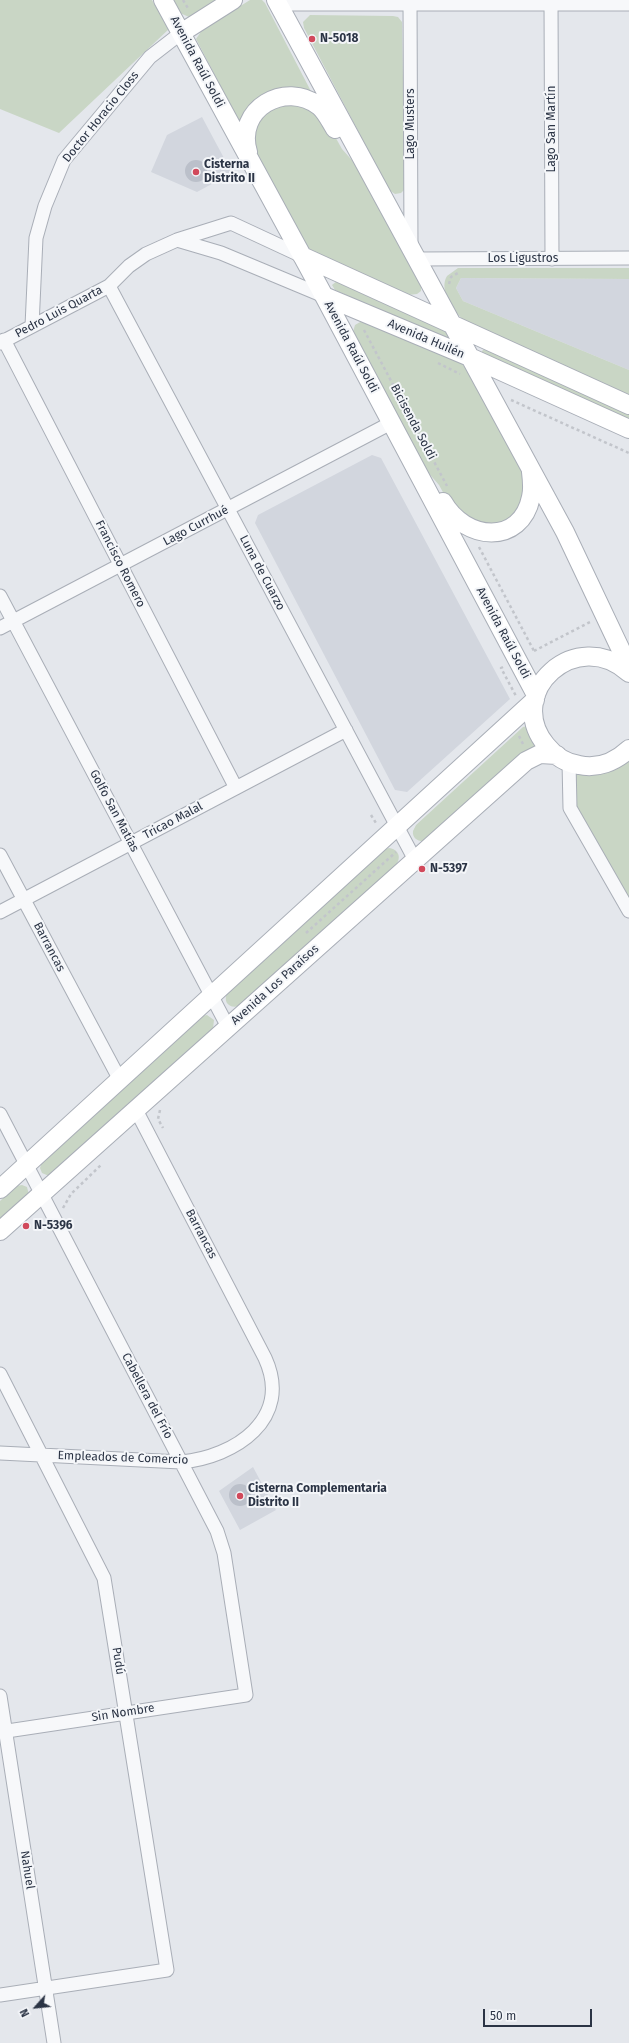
<!DOCTYPE html>
<meta charset="utf-8">
<style>
body{margin:0}
#map{position:relative;width:629px;height:2043px;overflow:hidden;background:#e4e7ec;font-family:"Fira Sans",sans-serif}
canvas{display:block}
.north{position:absolute;left:16px;top:1987px;width:40px;height:40px;-webkit-text-stroke:3px #f4f6f9;paint-order:stroke;rotate:243deg;font-size:11px;font-weight:700;line-height:16px;text-align:center;color:#2b3445}
.north::after{content:'';display:block;margin:auto;width:14px;height:18px;background:#2b3445;clip-path:polygon(50% 0,100% 100%,50% 72%,0 100%)}
.scale{position:absolute;left:483px;top:2009px;width:109px;height:18px;box-sizing:border-box;border:2px solid #2b3445;border-top:0;padding-left:5px;font-size:12px;line-height:14px;white-space:nowrap;color:#2b3445;-webkit-text-stroke:3px #f4f6f9;paint-order:stroke}
</style>
<div id="map">
<canvas width="629" height="2043"></canvas>
<div class="north">N</div>
<div class="scale">50 m</div>
</div>
<script>
const ctx = document.querySelector('canvas').getContext('2d');
ctx.lineJoin = 'round';
function fillPath(path, color) { ctx.fillStyle = color; ctx.fill(path, 'evenodd'); }
function stroke(path, color, width, dash) { ctx.strokeStyle = color; ctx.lineWidth = width; ctx.lineCap = dash ? 'butt' : 'round'; ctx.setLineDash(dash || []); ctx.stroke(path); }
function label(font, color, halo, rows, align = 'center') {
  ctx.font = font + ' "Fira Sans",sans-serif'; ctx.lineWidth = 4; ctx.setLineDash([]); ctx.textBaseline = 'middle'; ctx.strokeStyle = halo; ctx.fillStyle = color; for (const [text, x, y, turn = 0] of rows) {
    ctx.save(); ctx.translate(x, y); ctx.rotate((+turn || 0) * Math.PI / 180); ctx.textAlign = isNaN(turn) ? turn : align; if (halo) ctx.strokeText(text, 0, 0); ctx.fillText(text, 0, 0); ctx.restore();
  }
}
fillPath(new Path2D(`
 M 202,117 L 232,173 L 197,192 L 151,172 L 167,135 Z
 M 461,278 L 629,279 L 629,370 L 463,301 L 456,288 Z
 M 372,455 L 381,458 L 510,699 L 407,792 L 395,790 L 255,523 L 258,515 Z
 M 253,1467 L 276,1510 L 240,1530 L 219,1491 Z`), '#d2d6de');
fillPath(new Path2D(`
 M 0,0 L 152,0 L 169,29 L 59,133 L 0,109 Z
 M 173,0 L 219,0 L 189,17 L 180,13 Z
 M 250,0 L 262,0 L 265,3 L 315,99 L 299,94 L 242,127 L 196,39 L 202,30 Z
 M 310,15 L 393,16 L 398,17 L 402,22 L 405,189 L 401,193 L 395,194 L 389,190 L 304,28 L 303,22 Z
 M 289,100 L 324,117 L 342,149 L 358,167 L 421,285 L 421,291 L 417,294 L 408,295 L 309,252 L 253,146 L 256,118 Z
 M 458,268 L 629,268 L 629,279 L 461,278 L 456,288 L 463,301 L 629,370 L 629,398 L 466,322 C 454,313 438,290 447,276 Z
 M 337,281 L 450,330 L 451,338 L 446,339 L 335,290 L 332,285 Z
 M 362,321 L 459,361 L 466,368 L 527,479 L 522,512 L 489,529 L 450,505 L 439,485 L 425,469 L 353,332 L 355,325 Z
 M 485,348 L 629,412 L 629,423 L 482,354 L 482,351 Z
 M 527,726 L 539,746 L 425,841 C 418,842 412,838 413,831 L 416,825 L 523,727 Z
 M 629,757 L 629,911 L 570,808 L 569,762 Z
 M 389,848 C 398,849 402,857 396,865 L 239,1006 C 229,1009 223,1002 227,993 L 385,849 Z
 M 207,1015 L 214,1020 L 213,1029 L 49,1176 L 42,1173 L 40,1168 L 42,1162 L 202,1016 Z
 M 22,1185 L 27,1187 L 29,1195 L 0,1223 L 0,1201 L 16,1186 Z`), '#c9d6c5');
fillPath(new Path2D(`
 M185 171a11 11 0 1 1 22 0a11 11 0 1 1-22 0Z
 M229 1495a11 11 0 1 1 22 0a11 11 0 1 1-22 0Z`), '#bbc0ca');
const street = new Path2D(`
 M 410,0 L 411,247
 M 551,0 L 552,259
 M 279,4 L 629,4
 M 177,240 L 221,253 L 324,296
 M 418,259 L 629,258
 M 109,286 L 415,860
 M 32,326 L 36,238 L 45,206 L 64,160 L 150,57 L 181,33
 M 4,340 L 236,788
 M 0,343 L 109,286 L 129,266 L 146,254 L 177,240 L 231,223 L 302,256
 M 0,596 L 228,1027
 M 0,628 L 391,423
 M 569,762 L 570,808 L 629,911
 M 0,855 L 120,1080
 M 0,912 L 346,730
 M 0,1114 L 217,1531 L 224,1553 L 246,1695 L 0,1732
 M 0,1374 L 104,1578 L 167,1970 L 0,1995
 M 0,1453 L 181,1462 C 235,1457 293,1419 265,1358 L 136,1110
 M 0,1696 L 54,2043`);
const secondary = new Path2D(`
 M 163,0 L 324,296 L 536,695
 M 276,0 L 565,532 L 629,667
 M 181,33 L 233,0
 M 248,152 C 235,109 285,80 319,106 C 326,112 330,121 335,129
 M 302,256 L 629,405
 M 324,296 L 472,358 L 629,429
 M 443,502 C 465,541 521,546 531,497 C 533,489 532,480 531,472
 M 629,673 C 577,625 503,692 546,745 C 554,755 565,763 579,765 C 597,769 615,762 629,749
 M 0,1189 L 535,700
 M 0,1231 L 526,761 L 540,754 L 557,755`);
stroke(street, '#a9aeb7', 15);
stroke(secondary, '#a9aeb7', 20);
stroke(new Path2D(`
 M 183,0 L 189,10
 M 449,284 L 451,277 L 458,273
 M 364,330 L 447,486
 M 438,363 L 460,374
 M 511,400 L 629,453
 M 479,547 L 534,651
 M 534,651 L 590,622
 M 503,667 L 501,668 L 516,696
 M 519,736 L 524,746
 M 371,815 L 376,823 L 375,824
 M 306,933 L 396,852
 M 160,1110 L 158,1119 L 163,1128
 M 63,1208 L 71,1194 L 102,1164`), '#c2c5cb', 2.5, [3, 3]);
stroke(street, '#f7f8fa', 13);
stroke(secondary, '#fff', 18);
for (const [x, y, r, color] of [
 [312,39,4,"#d1495b"],
 [196,172,4,"#d1495b"],
 [422,869,4,"#d1495b"],
 [26,1226,4,"#d1495b"],
 [240,1496,4,"#d1495b"]
]) { const dot = new Path2D(); dot.arc(x, y, r, 0, 2 * Math.PI); ctx.fillStyle = color; ctx.fill(dot); stroke(dot, '#f4f6f9', 1.5); }
label('bold 12px', '#2b3445', '#f4f6f9', [
 ["N-5018",320,39],
 ["Cisterna",204,165],
 ["Distrito II",204,179],
 ["N-5397",430,869],
 ["N-5396",34,1226],
 ["Cisterna Complementaria",248,1489],
 ["Distrito II",248,1503]
], 'left');
label('12px', '#2b3445', '#f4f6f9', [
 ["Avenida Raúl Soldi",197,62,62],
 ["Doctor Horacio Closs",101,117,-51],
 ["Lago Musters",411,124,-90],
 ["Lago San Martín",552,129,-90],
 ["Los Ligustros",523,259],
 ["Pedro Luis Quarta",59,312,-28],
 ["Avenida Huilén",426,339,23],
 ["Avenida Raúl Soldi",351,347,62],
 ["Bicisenda Soldi",413,422,62],
 ["Lago Currhué",196,526,-28],
 ["Francisco Romero",120,564,63],
 ["Luna de Cuarzo",262,573,62],
 ["Avenida Raúl Soldi",503,633,62],
 ["Golfo San Matías",114,811,62],
 ["Tricao Malal",173,821,-28],
 ["Barrancas",49,947,62],
 ["Avenida Los Paraísos",275,985,-42],
 ["Barrancas",201,1234,62],
 ["Cabellera del Frío",147,1396,62],
 ["Empleados de Comercio",123,1458,2],
 ["Pudú",118,1661,81],
 ["Sin Nombre",123,1713,-9],
 ["Nahuel",27,1870,81]
]);
</script>
